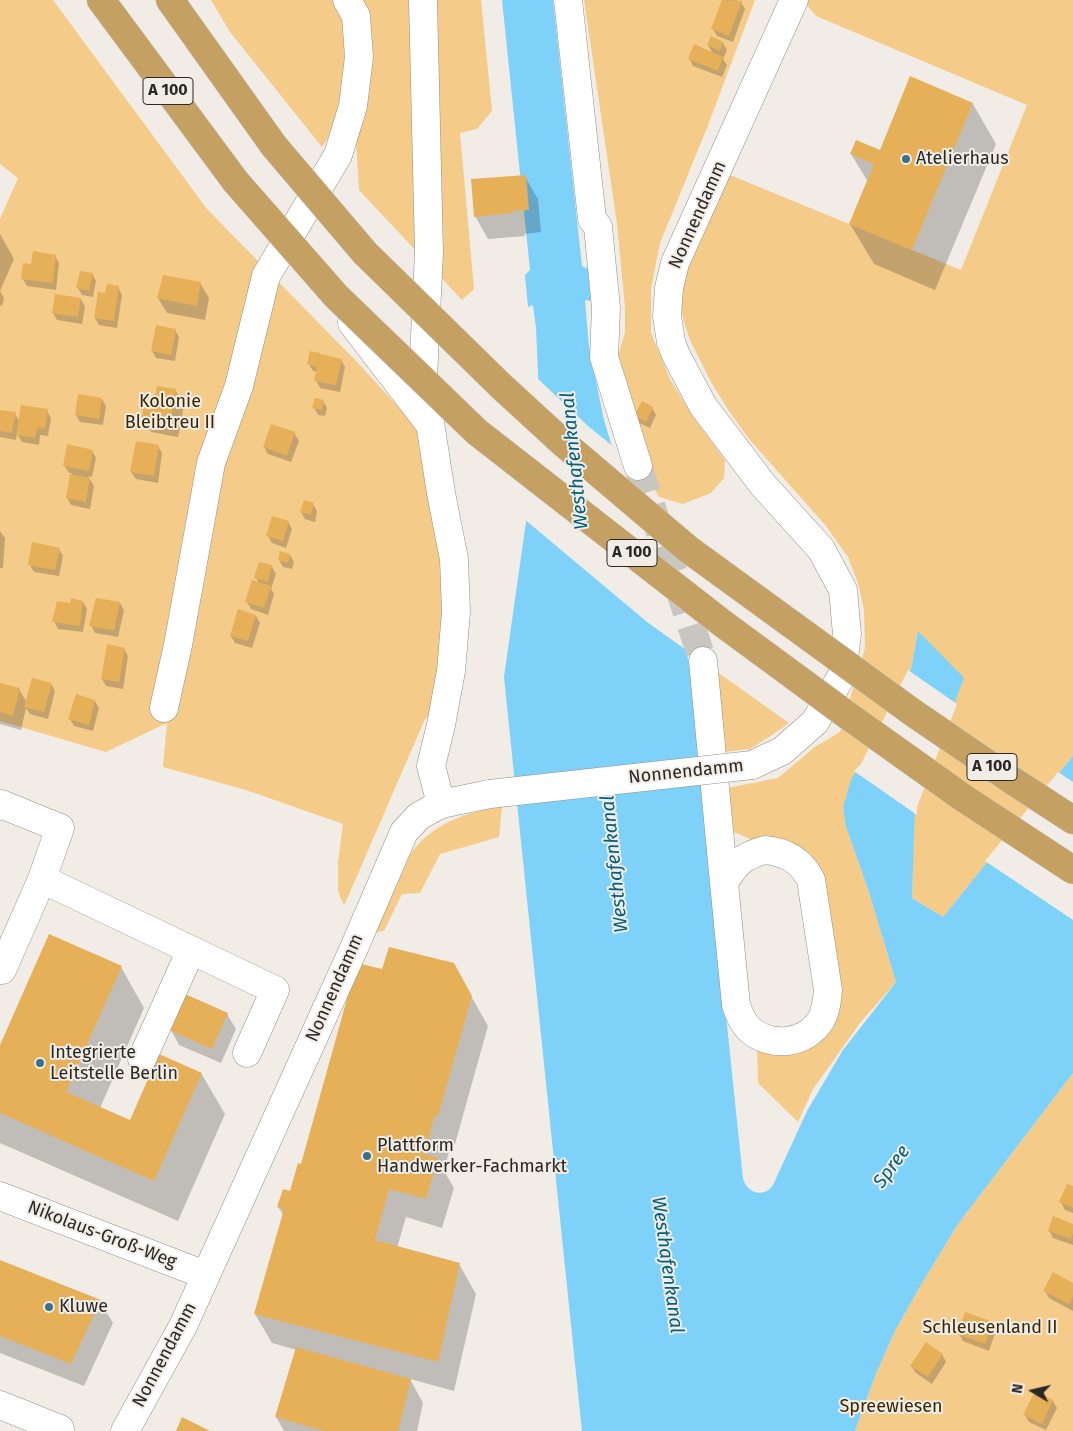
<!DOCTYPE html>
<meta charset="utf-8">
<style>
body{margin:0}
#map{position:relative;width:1073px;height:1431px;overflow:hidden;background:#f1ede6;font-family:"Fira Sans",sans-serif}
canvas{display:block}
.north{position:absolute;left:1008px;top:1366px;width:50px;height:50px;-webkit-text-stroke:4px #f1ede6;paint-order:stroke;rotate:279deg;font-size:14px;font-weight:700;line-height:20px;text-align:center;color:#2a2826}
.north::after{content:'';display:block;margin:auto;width:18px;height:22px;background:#2a2826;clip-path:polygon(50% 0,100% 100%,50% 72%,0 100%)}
</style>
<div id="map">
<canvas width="1073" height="1431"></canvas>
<div class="north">N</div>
</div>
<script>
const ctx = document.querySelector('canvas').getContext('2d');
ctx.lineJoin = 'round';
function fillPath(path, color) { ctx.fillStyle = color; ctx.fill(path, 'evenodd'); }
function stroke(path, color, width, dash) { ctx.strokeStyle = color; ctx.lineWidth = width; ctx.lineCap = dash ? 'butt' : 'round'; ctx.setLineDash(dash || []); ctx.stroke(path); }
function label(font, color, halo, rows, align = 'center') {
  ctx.font = font + ' "Fira Sans",sans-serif'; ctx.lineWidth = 4; ctx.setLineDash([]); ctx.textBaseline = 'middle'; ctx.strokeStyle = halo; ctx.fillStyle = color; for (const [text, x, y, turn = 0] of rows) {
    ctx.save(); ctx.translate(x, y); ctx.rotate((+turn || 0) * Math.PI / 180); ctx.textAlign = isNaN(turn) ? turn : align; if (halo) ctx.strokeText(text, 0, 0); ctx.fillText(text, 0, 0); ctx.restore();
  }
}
fillPath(new Path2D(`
 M 0,0 L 53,0 L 207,209 L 358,363 L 423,434 L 441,532 L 446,608 L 431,714 L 425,719 L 344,906 L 338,891 L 338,862 L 343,824 L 246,790 L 163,767 L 167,723 L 106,752 L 0,721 L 0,219 L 18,178 L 0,164 Z
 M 211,0 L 481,0 L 492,111 L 477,129 L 460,133 L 474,289 L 462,300 L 359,190 L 355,124 L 339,121 L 322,147 L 230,32 Z
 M 584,0 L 755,0 L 707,128 L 660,243 L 651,289 L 651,333 L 670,379 L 694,418 L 725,460 L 724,478 L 711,493 L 683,504 L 659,497 L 650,482 L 643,462 L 617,360 L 625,332 L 625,308 L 617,224 Z
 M 807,0 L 1073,0 L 1073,756 L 943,917 L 912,898 L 918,631 L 911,669 L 843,807 L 846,827 L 868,889 L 896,982 L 860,1023 L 813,1089 L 798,1122 L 758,1083 L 757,1044 L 825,1028 L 817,875 L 755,841 L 731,831 L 717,790 L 778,778 L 815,747 L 840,732 L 865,648 L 864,610 L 858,583 L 848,557 L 826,526 L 749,439 L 729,411 L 711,382 L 690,340 L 684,322 L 680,303 L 686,267 L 730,175 L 961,270 L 1027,105 L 816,16 L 806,4 Z
 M 709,666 L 789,723 L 772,735 L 750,749 L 716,753 Z
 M 502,807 L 499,837 L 440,854 L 420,893 L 402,894 L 384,931 L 375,932 L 410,855 C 429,825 468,811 502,807 Z
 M 1073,1073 L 1073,1431 L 855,1431 L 875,1376 L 895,1331 L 919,1288 L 958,1224 Z`), '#f4cb89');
fillPath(new Path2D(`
 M 502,0 L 553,0 L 582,266 L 588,269 L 591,301 L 585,300 L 589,347 L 604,420 L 632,513 L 685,645 L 690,669 L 743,1179 C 748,1194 764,1198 773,1185 L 807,1111 L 843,1050 L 896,982 L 868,889 L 846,827 L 843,807 L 852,777 L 863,765 L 911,669 L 918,631 L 964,678 L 915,806 L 912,898 L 943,917 L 1073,756 L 1073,1073 L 958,1224 L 919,1288 L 895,1331 L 875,1376 L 855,1431 L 582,1431 L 504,677 L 536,451 L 539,396 L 536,328 L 533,305 L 528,307 L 525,275 L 530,270 Z`), '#7ed1f9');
fillPath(new Path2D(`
 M 536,377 L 588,426 L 615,448 L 635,513 L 682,627 L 689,652 L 647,622 L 523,518 L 535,430 Z
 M 908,670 L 957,704 L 917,807 L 917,815 L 854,771 L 861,764 Z
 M 1058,772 L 1073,782 L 1073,920 L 985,861 Z`), '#f1ede6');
fillPath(new Path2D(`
 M 723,0 L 736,0 L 741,2 L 745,9 L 733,42 L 717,36 L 713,29 Z
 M 723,43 L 727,50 L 723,59 L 727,65 L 722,77 L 693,66 L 689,58 L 713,54 L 708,45 Z
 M 973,104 L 996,144 L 935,290 L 874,264 L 850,224 L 868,182 L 851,154 L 880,152 Z
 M 525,177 L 538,199 L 541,232 L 524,234 L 525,236 L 488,239 L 475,216 Z
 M 0,234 L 14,259 L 0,291 L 4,298 L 2,306 L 0,305 Z
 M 55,256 L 59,263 L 56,290 L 27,286 L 23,279 Z
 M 92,274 L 96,281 L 93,297 L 82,295 L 78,288 Z
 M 200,283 L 209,298 L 205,320 L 167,313 L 158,298 Z
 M 118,287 L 122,295 L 117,328 L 99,325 L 95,318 Z
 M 81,299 L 85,307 L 82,324 L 57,320 L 53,313 Z
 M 175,330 L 179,337 L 175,361 L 156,358 L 152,351 Z
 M 319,354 L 320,355 L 341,360 L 345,367 L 340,392 L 320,388 L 316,380 L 318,372 L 313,371 L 309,364 Z
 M 176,391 L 184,406 L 178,437 L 151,432 L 143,417 L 145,403 L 155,404 Z
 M 102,399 L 106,406 L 103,425 L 80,422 L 76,415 Z
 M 323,401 L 327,408 L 325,416 L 318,415 L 314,407 Z
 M 652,408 L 656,415 L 650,428 L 639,423 L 635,416 Z
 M 0,411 L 15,414 L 20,422 L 47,411 L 51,418 L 48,436 L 40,435 L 39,445 L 22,442 L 17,434 L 16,440 L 0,437 Z
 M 294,433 L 299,441 L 291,462 L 268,454 L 264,447 Z
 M 158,446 L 162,453 L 158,483 L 136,479 L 131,472 Z
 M 92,451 L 96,458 L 92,477 L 88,476 L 94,486 L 90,509 L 71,505 L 67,498 L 72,473 L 69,473 L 64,465 Z
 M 313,504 L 317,511 L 315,522 L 305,519 L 301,512 Z
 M 288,522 L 292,529 L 286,548 L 272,543 L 268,536 Z
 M 0,531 L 5,538 L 3,568 L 0,568 Z
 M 59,549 L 63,556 L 59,576 L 34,572 L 30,565 Z
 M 290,555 L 294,562 L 292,569 L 283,567 L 279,560 Z
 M 272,567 L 276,574 L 271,589 L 274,594 L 268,615 L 251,609 L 247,602 L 259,583 L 256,578 Z
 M 83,602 L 87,609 L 83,632 L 58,629 L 54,621 L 71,605 Z
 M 120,603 L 124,610 L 118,637 L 95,633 L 91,625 Z
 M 256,616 L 260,623 L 252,648 L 235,643 L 231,636 Z
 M 124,649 L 128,656 L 123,689 L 106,686 L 102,679 Z
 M 0,684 L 19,689 L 27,703 L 51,684 L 55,691 L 48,719 L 30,714 L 26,708 L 21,730 L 0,724 Z
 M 95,701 L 99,708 L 93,731 L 74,726 L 70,719 Z
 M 453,964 L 488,1026 L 455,1144 L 451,1144 L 444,1171 L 454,1188 L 442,1228 L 406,1217 L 397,1248 L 459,1264 L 476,1294 L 454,1391 L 410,1379 L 423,1403 L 417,1431 L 284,1431 L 276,1417 L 297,1350 L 272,1343 L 255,1314 L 284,1216 L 278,1207 L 291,1192 L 383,970 Z
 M 121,967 L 144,1008 L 100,1108 L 130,1122 L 201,1073 L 225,1114 L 178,1221 L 0,1143 L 0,1048 Z
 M 227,1014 L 236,1029 L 221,1063 L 179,1045 L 171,1030 Z
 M 1073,1187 L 1073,1213 L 1065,1210 L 1061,1202 Z
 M 1073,1225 L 1073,1245 L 1053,1238 L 1049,1230 Z
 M 0,1261 L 100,1301 L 113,1323 L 84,1386 L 0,1353 Z
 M 1073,1284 L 1073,1311 L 1049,1298 L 1045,1291 Z
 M 992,1323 L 996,1330 L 989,1351 L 963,1341 L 959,1334 Z
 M 942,1354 L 946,1362 L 932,1384 L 916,1373 L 911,1366 Z
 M 1035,1393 L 1053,1401 L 1057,1408 L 1046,1430 L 1029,1422 L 1025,1415 Z`), '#0003');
fillPath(new Path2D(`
 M 722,0 L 742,1 L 729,36 L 711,29 Z
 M 711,36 L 723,42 L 720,51 L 707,45 Z
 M 694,44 L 723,57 L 718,71 L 688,59 Z
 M 910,76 L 973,103 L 912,250 L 849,224 L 874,164 L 850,154 L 856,140 L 880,150 Z
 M 526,175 L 529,210 L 512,211 L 512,213 L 474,217 L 471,179 Z
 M 33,251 L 56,255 L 53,283 L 21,279 L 23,263 L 31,264 Z
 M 80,271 L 93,273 L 89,291 L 76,288 Z
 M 163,275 L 201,282 L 197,306 L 157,298 Z
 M 107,284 L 119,286 L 114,321 L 94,318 L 98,292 L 105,293 Z
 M 55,294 L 81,298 L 78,317 L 52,313 Z
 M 156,325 L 176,329 L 171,355 L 151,351 Z
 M 310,351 L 320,353 L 317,367 L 307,364 Z
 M 320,354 L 342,359 L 336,385 L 314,381 Z
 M 157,386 L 176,389 L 170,422 L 142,417 L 144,401 L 154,403 Z
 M 78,394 L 102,398 L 99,419 L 75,415 Z
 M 315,398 L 324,400 L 322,410 L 312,408 Z
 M 642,401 L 653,407 L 646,422 L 634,416 Z
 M 21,405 L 48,409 L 45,429 L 37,428 L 35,438 L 16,435 Z
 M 0,410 L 16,412 L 12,433 L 0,431 Z
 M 271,424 L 295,432 L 287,456 L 263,447 Z
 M 136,441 L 159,445 L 154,476 L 130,472 Z
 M 67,444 L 93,450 L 89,471 L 63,466 Z
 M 70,474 L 90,478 L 86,502 L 66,498 Z
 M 304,500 L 314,503 L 311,515 L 300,512 Z
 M 272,516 L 289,521 L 283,541 L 266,536 Z
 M 32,542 L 60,548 L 55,570 L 28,565 Z
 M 280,551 L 290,554 L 288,563 L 278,560 Z
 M 259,562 L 272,565 L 268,582 L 254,578 Z
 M 252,580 L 271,586 L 264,608 L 245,602 Z
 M 71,598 L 83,601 L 80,626 L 52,622 L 57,601 L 70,603 Z
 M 96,598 L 120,602 L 114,630 L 89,626 Z
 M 238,609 L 256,615 L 248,641 L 230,636 Z
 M 107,644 L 125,648 L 119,682 L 101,679 Z
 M 32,678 L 52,683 L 44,712 L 24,707 Z
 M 0,683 L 20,688 L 13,716 L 0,712 Z
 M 76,694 L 95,700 L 89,725 L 68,719 Z
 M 49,934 L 122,966 L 66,1092 L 130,1120 L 159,1054 L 202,1073 L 154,1181 L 0,1113 L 0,1045 Z
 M 389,947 L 454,963 L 472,996 L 438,1116 L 435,1115 L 424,1154 L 438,1158 L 426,1199 L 389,1189 L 375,1240 L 460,1263 L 438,1362 L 254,1314 L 284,1209 L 277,1207 L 283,1189 L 290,1191 L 298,1163 L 301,1164 L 357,963 L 382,969 Z
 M 185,994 L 228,1013 L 212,1049 L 169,1030 Z
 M 1067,1184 L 1073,1186 L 1073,1208 L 1059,1202 Z
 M 1053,1216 L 1073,1224 L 1073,1233 L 1071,1239 L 1048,1231 Z
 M 0,1260 L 101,1300 L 71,1364 L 0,1336 Z
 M 1053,1272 L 1073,1283 L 1073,1296 L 1069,1304 L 1043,1291 Z
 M 965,1312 L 993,1322 L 985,1344 L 957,1334 Z
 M 926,1342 L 943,1354 L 928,1377 L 910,1366 Z
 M 296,1347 L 411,1379 L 398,1431 L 324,1431 L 275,1417 Z
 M 1035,1391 L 1053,1400 L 1042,1424 L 1023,1415 Z
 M 182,1417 L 210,1431 L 176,1431 Z`), '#e5b057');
stroke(new Path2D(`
 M 638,466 L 703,661`), '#c9c6c0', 28, [28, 14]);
const minor = new Path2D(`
 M 423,0 L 429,252 L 423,378 L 441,493 L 454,559 L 456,612 L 451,671 L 441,725 L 431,766 L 441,804
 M 568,0 L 592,219 L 598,227 L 606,308 L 604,357 L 638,466
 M 352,323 L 428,422
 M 703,661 L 724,883
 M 164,708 L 178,645 L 211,463 L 239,386 L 266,276 L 338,155 L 353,106 L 359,57 L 356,16 L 347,0
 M 752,765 L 782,751 L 815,722 L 842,675 L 847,634 L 843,590 L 821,549 L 763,485 L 703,406 L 676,355 L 671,342 L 667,316 L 669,288 L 675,263 L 794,0
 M 0,806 L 1,804 L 60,828 L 42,879 L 275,990 L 247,1053
 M 765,850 C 786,852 801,860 811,880 L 828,990 C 827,1001 826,1011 821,1020 C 805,1045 770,1048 749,1029 C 742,1022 739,1014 736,1005 L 724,883 C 735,864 742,856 765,850 Z
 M 0,969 L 2,970 L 42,879
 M 142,1059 L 191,950
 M 0,1196 L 205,1275
 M 0,1405 L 60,1429
 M 125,1431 L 183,1326 L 354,948 L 404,832 L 419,816 L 441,804 L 490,794`);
const highway = new Path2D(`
 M 101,0 L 236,182
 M 170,0 L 274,146
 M 912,712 L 1010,779 L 1073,820`);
stroke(minor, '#918e88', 29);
stroke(highway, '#cccbcb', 29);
stroke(minor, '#fff', 28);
stroke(highway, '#c5a063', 28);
const minorBridge = new Path2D(`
 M 490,794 L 752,765`);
const highwayBridge = new Path2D(`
 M 274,146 L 365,253 L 501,386 L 562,442 L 688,549 L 912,712
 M 236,182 L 336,296 L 477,432 L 722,623 L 847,715 L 962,797 L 1073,870`);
stroke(minorBridge, '#918e88', 29, []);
stroke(highwayBridge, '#cccbcb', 29, []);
stroke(minorBridge, '#fff', 28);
stroke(highwayBridge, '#c5a063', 28);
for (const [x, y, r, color] of [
 [906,159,5,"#38718b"],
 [40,1063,5,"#38718b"],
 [367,1156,5,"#38718b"],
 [49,1307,5,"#38718b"]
]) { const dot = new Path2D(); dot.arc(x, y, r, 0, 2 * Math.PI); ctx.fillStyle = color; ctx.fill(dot); stroke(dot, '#f1ede6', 2); }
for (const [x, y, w] of [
 [168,91,50],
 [632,553,50],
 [992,767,50]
]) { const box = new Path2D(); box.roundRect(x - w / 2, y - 13.5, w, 27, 4); ctx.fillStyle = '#f1ede6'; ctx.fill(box); stroke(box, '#2a2826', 1); }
label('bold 16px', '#2a2826', null, [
 ["A 100",168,91],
 ["A 100",632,553],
 ["A 100",992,767]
]);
label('18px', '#2a2826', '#f1ede6', [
 ["Atelierhaus",916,159],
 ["Integrierte",50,1053],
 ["Leitstelle Berlin",50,1074],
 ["Plattform",377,1146],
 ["Handwerker-Fachmarkt",377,1167],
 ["Kluwe",59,1307]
], 'left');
label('18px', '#2a2826', '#f1ede6', [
 ["Nonnendamm",698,215,-66],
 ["Nonnendamm",686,772,-6],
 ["Nonnendamm",335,988,-66],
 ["Nikolaus-Groß-Weg",102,1235,21],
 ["Nonnendamm",165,1355,-62]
]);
label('18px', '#3a2600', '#f1ede6', [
 ["Kolonie",170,402],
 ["Bleibtreu II",170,423],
 ["Schleusenland II",990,1328],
 ["Spreewiesen",891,1407]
]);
label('italic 19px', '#006081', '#f1ede6', [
 ["Westhafenkanal",575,461,-96],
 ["Westhafenkanal",615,864,-96],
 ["Spree",892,1167,-54],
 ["Westhafenkanal",667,1265,82]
]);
</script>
